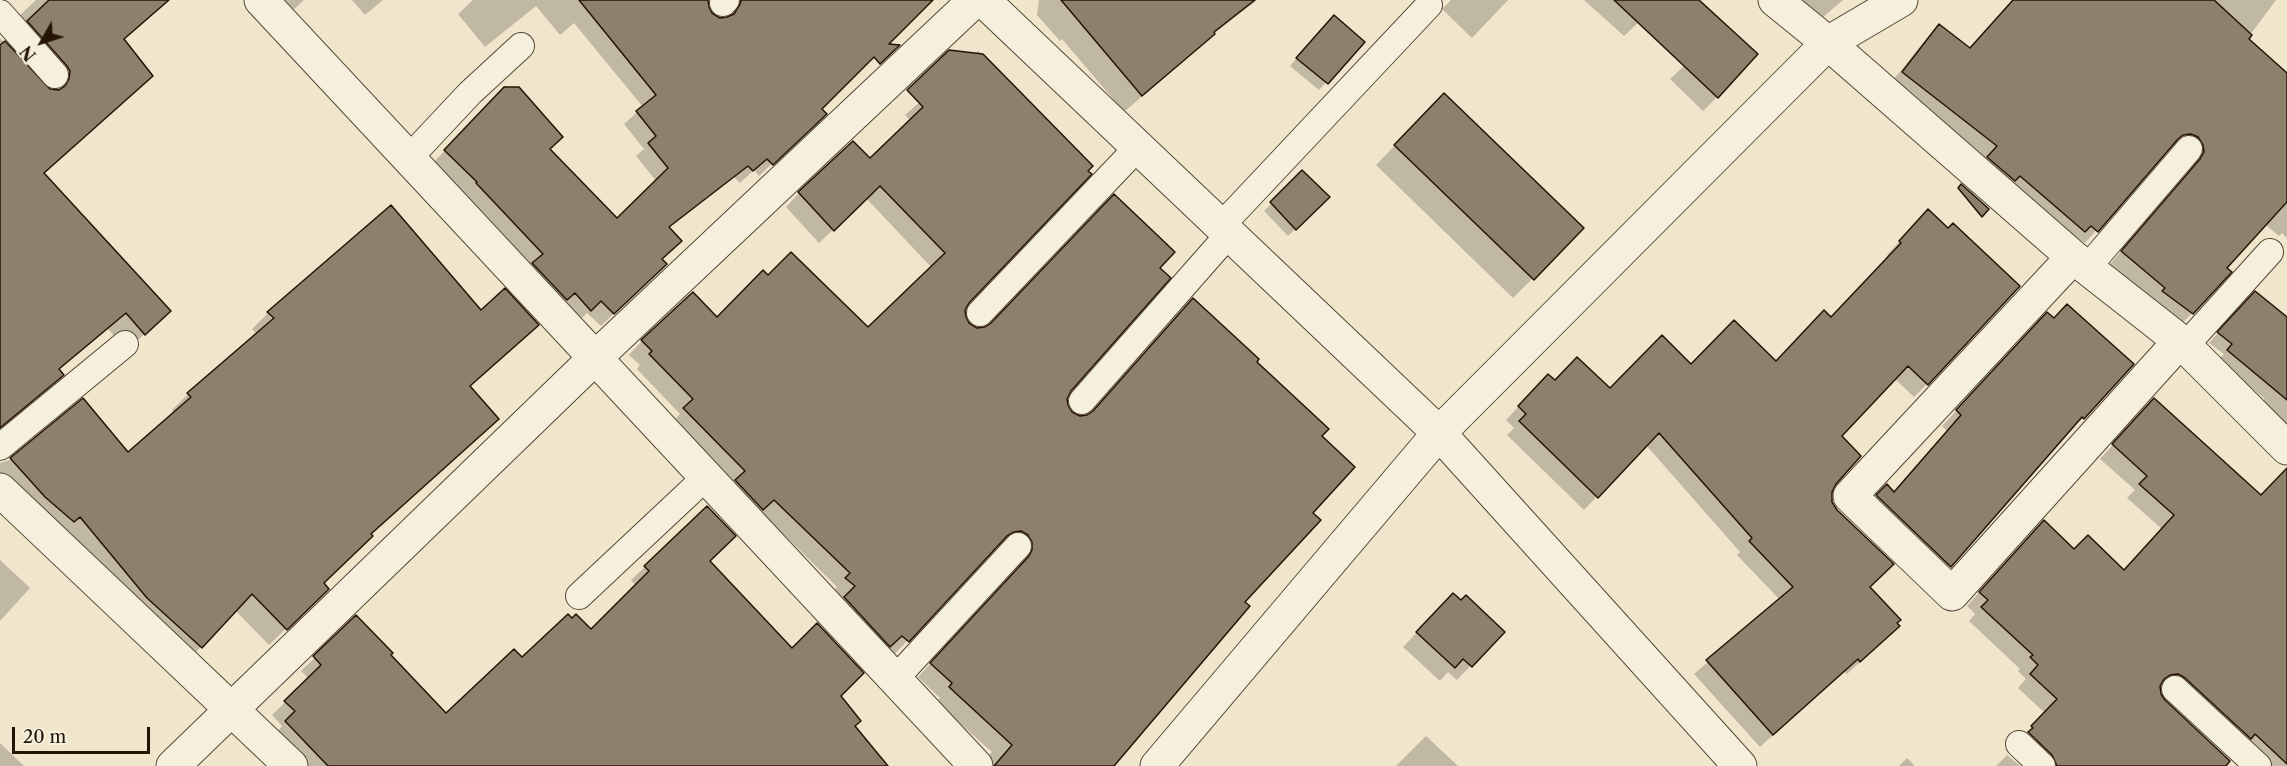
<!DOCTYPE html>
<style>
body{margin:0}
#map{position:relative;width:2287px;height:766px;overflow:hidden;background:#f0e6cc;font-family:"Libre Caslon Text",serif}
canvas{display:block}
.north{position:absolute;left:12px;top:12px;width:60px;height:60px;-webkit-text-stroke:4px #f5efde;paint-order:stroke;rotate:231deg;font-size:16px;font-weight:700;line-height:24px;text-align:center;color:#241404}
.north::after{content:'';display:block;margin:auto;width:21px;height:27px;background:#241404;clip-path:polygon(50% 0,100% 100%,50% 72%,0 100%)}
.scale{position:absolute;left:12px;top:727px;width:138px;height:27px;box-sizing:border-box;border:3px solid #241404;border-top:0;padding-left:8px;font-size:18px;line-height:21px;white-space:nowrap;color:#241404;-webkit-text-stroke:4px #f5efde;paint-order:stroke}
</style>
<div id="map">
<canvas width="2287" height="766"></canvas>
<div class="north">N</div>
<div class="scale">20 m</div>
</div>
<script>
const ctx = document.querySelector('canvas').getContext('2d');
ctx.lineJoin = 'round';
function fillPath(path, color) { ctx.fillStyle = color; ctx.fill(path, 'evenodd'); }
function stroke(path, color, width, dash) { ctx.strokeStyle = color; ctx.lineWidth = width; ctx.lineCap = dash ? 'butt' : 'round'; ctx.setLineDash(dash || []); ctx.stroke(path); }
fillPath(new Path2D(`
 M 36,0 L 169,0 L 123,41 L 151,76 L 43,174 L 152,327 L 127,350 L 108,329 L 58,370 L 62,375 L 45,391 L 0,429 L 0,38 L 43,87 L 53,91 L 50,82 L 4,30 Z
 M 278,0 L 304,0 L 290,13 Z
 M 352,0 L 383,0 L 365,15 Z
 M 473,0 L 707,0 L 707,8 L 711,14 L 718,19 L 728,18 L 728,9 L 721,0 L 908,0 L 820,109 L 812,126 L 759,176 L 754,170 L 740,183 L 734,177 L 668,228 L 660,260 L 652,277 L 601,326 L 587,313 L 578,322 L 432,164 L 491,102 L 548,150 L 617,220 L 657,182 L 636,156 L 644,149 L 624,124 L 643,107 L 574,23 L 560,35 L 536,6 L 485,47 L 458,14 Z
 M 1039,0 L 1257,0 L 1210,37 L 1124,112 L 1062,39 L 1060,41 L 1037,15 Z
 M 1451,0 L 1508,0 L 1472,38 L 1442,9 Z
 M 1584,0 L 1662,0 L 1624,36 Z
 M 1790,0 L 1843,0 L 1809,29 Z
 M 2014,0 L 2276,0 L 2247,39 L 2287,76 L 2287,238 L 2282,233 L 2279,236 L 2265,224 L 2225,268 L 2192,313 L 2180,326 L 2110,264 L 2189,172 L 2192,165 L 2179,146 L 2168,149 L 2085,243 L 2078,238 L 2072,244 L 1976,170 L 1986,159 L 1890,84 L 1927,38 L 1939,26 L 1969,49 Z
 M 1327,24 L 1362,43 L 1319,90 L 1290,66 Z
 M 978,51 L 1090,166 L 968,302 L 964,310 L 968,325 L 977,329 L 985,329 L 1158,268 L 1069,390 L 1066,398 L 1071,413 L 1079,417 L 1090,415 L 1193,300 L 1254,362 L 1320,436 L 1311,513 L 1243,602 L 1112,766 L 978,766 L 992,752 L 936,702 L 940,698 L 918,677 L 1016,572 L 1020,564 L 1019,556 L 1006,544 L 994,547 L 894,655 L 833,592 L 837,587 L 671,423 L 680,414 L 637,369 L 640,365 L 629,355 L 642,341 L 717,319 L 768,277 L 868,329 L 932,268 L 866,198 L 819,243 L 786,207 L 799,193 L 870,160 L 911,121 L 905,115 Z
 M 1684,66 L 1717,97 L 1703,111 L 1670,79 Z
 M 1425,114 L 1532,279 L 1513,298 L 1376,165 Z
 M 1302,172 L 1328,197 L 1288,236 L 1264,211 Z
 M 1915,224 L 1927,384 L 1914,397 L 1895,379 L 1840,436 L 1835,483 L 1830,492 L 1831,502 L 1869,587 L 1896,624 L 1885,639 L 1847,674 L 1844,671 L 1760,747 L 1694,674 L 1780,600 L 1737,555 L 1740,552 L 1646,445 L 1584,510 L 1507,435 L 1514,428 L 1506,420 L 1535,389 L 1555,382 L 1610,390 L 1691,366 L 1776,363 L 1831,319 L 1889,257 L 1887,255 Z
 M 2245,303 L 2287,319 L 2287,432 L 2261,402 L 2265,399 L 2218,360 L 2224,354 L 2209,343 Z
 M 481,312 L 520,342 L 469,387 L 369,535 L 322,584 L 327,589 L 269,645 L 235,610 L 185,664 L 0,497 L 0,463 L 10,460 L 83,400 L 128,454 L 174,413 L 172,410 L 188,394 L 257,334 L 252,329 L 268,313 Z
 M 2033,329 L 2083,418 L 2068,432 L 1935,581 L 1863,511 L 1887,486 L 1893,493 L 1947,431 L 1942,426 Z
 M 2141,413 L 2261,497 L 2287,493 L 2287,766 L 2262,766 L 2164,687 L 2159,688 L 2159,694 L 2224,766 L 2036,766 L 2019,740 L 2045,713 L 2018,688 L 2026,679 L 2018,671 L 2020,669 L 1969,621 L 1975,614 L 1967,606 L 2031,535 L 2123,571 L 2162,529 L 2127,498 L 2135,490 L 2100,459 Z
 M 0,560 L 30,588 L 0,621 Z
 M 708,561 L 792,650 L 839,696 L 854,726 L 886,766 L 301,766 L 273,736 L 282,726 L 272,715 L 309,679 L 301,671 L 356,618 L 446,715 L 522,660 L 591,632 L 636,586 L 631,580 L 645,567 Z
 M 1439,609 L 1503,632 L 1457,680 L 1448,672 L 1440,681 L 1403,647 Z
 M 1426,736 L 1458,766 L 1396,766 Z
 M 0,743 L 24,766 L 0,766 Z
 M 2007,755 L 2020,766 L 1996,766 Z
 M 1907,758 L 1915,766 L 1899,766 Z`), '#0003');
const building = new Path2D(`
 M 49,0 L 169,0 L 124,39 L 153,76 L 44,173 L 171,311 L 145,335 L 126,313 L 59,369 L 64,375 L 0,428 L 0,45 L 5,41 L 50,89 L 59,90 L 65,86 L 69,79 L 70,71 L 67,66 L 27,21 Z
 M 579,0 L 708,0 L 709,7 L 712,13 L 720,18 L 727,17 L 734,14 L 740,4 L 741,0 L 933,0 L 889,44 L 900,45 L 880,64 L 874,57 L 822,109 L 827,114 L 773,165 L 767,159 L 753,171 L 748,166 L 669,227 L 682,241 L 662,259 L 667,264 L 614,314 L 601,301 L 591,311 L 575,293 L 567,300 L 532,263 L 543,254 L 476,183 L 477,182 L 444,150 L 504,87 L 519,87 L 563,137 L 550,149 L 617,218 L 668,168 L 648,143 L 656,136 L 636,111 L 656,95 Z
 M 1061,0 L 1255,0 L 1214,32 L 1215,34 L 1142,96 Z
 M 1614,0 L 1699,0 L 1758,54 L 1718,98 Z
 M 2013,0 L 2214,0 L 2252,35 L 2249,39 L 2287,73 L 2287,202 L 2227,268 L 2232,272 L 2193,314 L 2162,291 L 2165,288 L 2121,251 L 2200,159 L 2204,152 L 2203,145 L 2198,137 L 2191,134 L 2183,135 L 2178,139 L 2098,232 L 2091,226 L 2085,232 L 2020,176 L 2015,181 L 1987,157 L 1997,146 L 1902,72 L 1939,24 L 1970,48 Z
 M 1334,15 L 1365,42 L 1328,84 L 1296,58 Z
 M 949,50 L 983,54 L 1093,166 L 1088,171 L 1092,174 L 969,303 L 965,310 L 966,317 L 969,323 L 977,328 L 985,327 L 991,323 L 1114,194 L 1175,252 L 1160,268 L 1171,278 L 1071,391 L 1067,399 L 1068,405 L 1072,412 L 1080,416 L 1087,415 L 1093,411 L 1193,298 L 1259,359 L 1257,362 L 1329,429 L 1322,436 L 1355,467 L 1313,513 L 1321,520 L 1245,602 L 1250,606 L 1114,766 L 994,766 L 1012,745 L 949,687 L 952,683 L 930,663 L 1029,556 L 1032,550 L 1032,542 L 1028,535 L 1021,531 L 1014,532 L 1007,536 L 909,642 L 902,636 L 890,647 L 844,597 L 855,586 L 845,578 L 850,573 L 774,500 L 763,510 L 735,480 L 745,471 L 683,408 L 693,399 L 649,354 L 652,351 L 641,340 L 693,292 L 717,317 L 763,270 L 768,275 L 791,252 L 868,327 L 945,253 L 880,186 L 834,231 L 798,192 L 853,141 L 870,158 L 923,107 L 907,90 Z
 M 1444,93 L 1584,228 L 1534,280 L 1394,145 Z
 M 1302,170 L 1330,197 L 1296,230 L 1270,202 Z
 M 1961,184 L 1989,209 L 1982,217 L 1958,188 Z
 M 391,205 L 481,310 L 505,288 L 539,325 L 470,386 L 499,419 L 371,534 L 373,536 L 324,583 L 329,589 L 287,630 L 252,594 L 202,648 L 147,598 L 80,517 L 74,522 L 45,497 L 10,458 L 83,398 L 128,452 L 191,397 L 187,393 L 274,318 L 267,312 Z
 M 1928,209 L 1948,228 L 1953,223 L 2020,286 L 1928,385 L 1908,366 L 1842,436 L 1861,456 L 1836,484 L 1832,492 L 1832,502 L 1837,510 L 1894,564 L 1870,587 L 1901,620 L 1897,623 L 1900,626 L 1860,662 L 1858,659 L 1773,735 L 1706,660 L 1793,587 L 1749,541 L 1752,538 L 1659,433 L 1598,498 L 1519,421 L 1526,414 L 1518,406 L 1548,374 L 1555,380 L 1577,357 L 1610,388 L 1662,335 L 1691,364 L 1734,320 L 1776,361 L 1824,310 L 1831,317 L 1901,243 L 1899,241 Z
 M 2255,291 L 2287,317 L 2287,400 L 2227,350 L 2232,344 L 2217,332 Z
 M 2067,304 L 2134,364 L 2084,419 L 2082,417 L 1951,567 L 1876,495 L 1887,484 L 1894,492 L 1961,415 L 1956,410 L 2047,312 L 2054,318 Z
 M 2154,398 L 2261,495 L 2287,468 L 2287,764 L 2255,734 L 2251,739 L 2185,678 L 2178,674 L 2170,675 L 2164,679 L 2160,686 L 2161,694 L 2165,700 L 2230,761 L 2226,766 L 2057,766 L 2052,755 L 2028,732 L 2033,728 L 2031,726 L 2057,699 L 2030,674 L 2038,665 L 2030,657 L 2033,655 L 1981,607 L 1988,600 L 1979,592 L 2044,520 L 2074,549 L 2088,535 L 2124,570 L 2174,515 L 2139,484 L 2147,476 L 2112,444 Z
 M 707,506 L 736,536 L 710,561 L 792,648 L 817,623 L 864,673 L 841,696 L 861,721 L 855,726 L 888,766 L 328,766 L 285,721 L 295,711 L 284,701 L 321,665 L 313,656 L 356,615 L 393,653 L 391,655 L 446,713 L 514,649 L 522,657 L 568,614 L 572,618 L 576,614 L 591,629 L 649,571 L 644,566 Z
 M 1453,593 L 1461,600 L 1466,595 L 1505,632 L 1472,667 L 1463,659 L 1455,668 L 1416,632 Z`);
fillPath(building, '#8e816c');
stroke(building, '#241404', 1.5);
const service = new Path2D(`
 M 723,3 L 726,0
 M 0,13 L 55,75
 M 409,158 L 470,93 L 521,46
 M 1221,226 L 1429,5
 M 2087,268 L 2189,149
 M 980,313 L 1138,147
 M 2185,346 L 2270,252
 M 1082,401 L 1229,234
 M 0,447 L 125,344
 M 579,596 L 706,477
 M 895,679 L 1018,546
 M 2175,689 L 2258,766
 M 2019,744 L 2042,766`);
const minor = new Path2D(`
 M 261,0 L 976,766
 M 1775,0 L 1828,43 L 2073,257 L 2180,341 L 2287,448
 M 2073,257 L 1850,496 L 1952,594 L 2180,341
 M 0,490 L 291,766`);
const tertiary = new Path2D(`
 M 983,0 L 1439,433 L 1740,766
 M 173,766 L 595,358 L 975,0
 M 1157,766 L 1439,433 L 1828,43 L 1901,0`);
stroke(service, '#574836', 28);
stroke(minor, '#574836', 35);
stroke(tertiary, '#574836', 35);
stroke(service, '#f5efde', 26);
stroke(minor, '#f5efde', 33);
stroke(tertiary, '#f5efde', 33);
</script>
